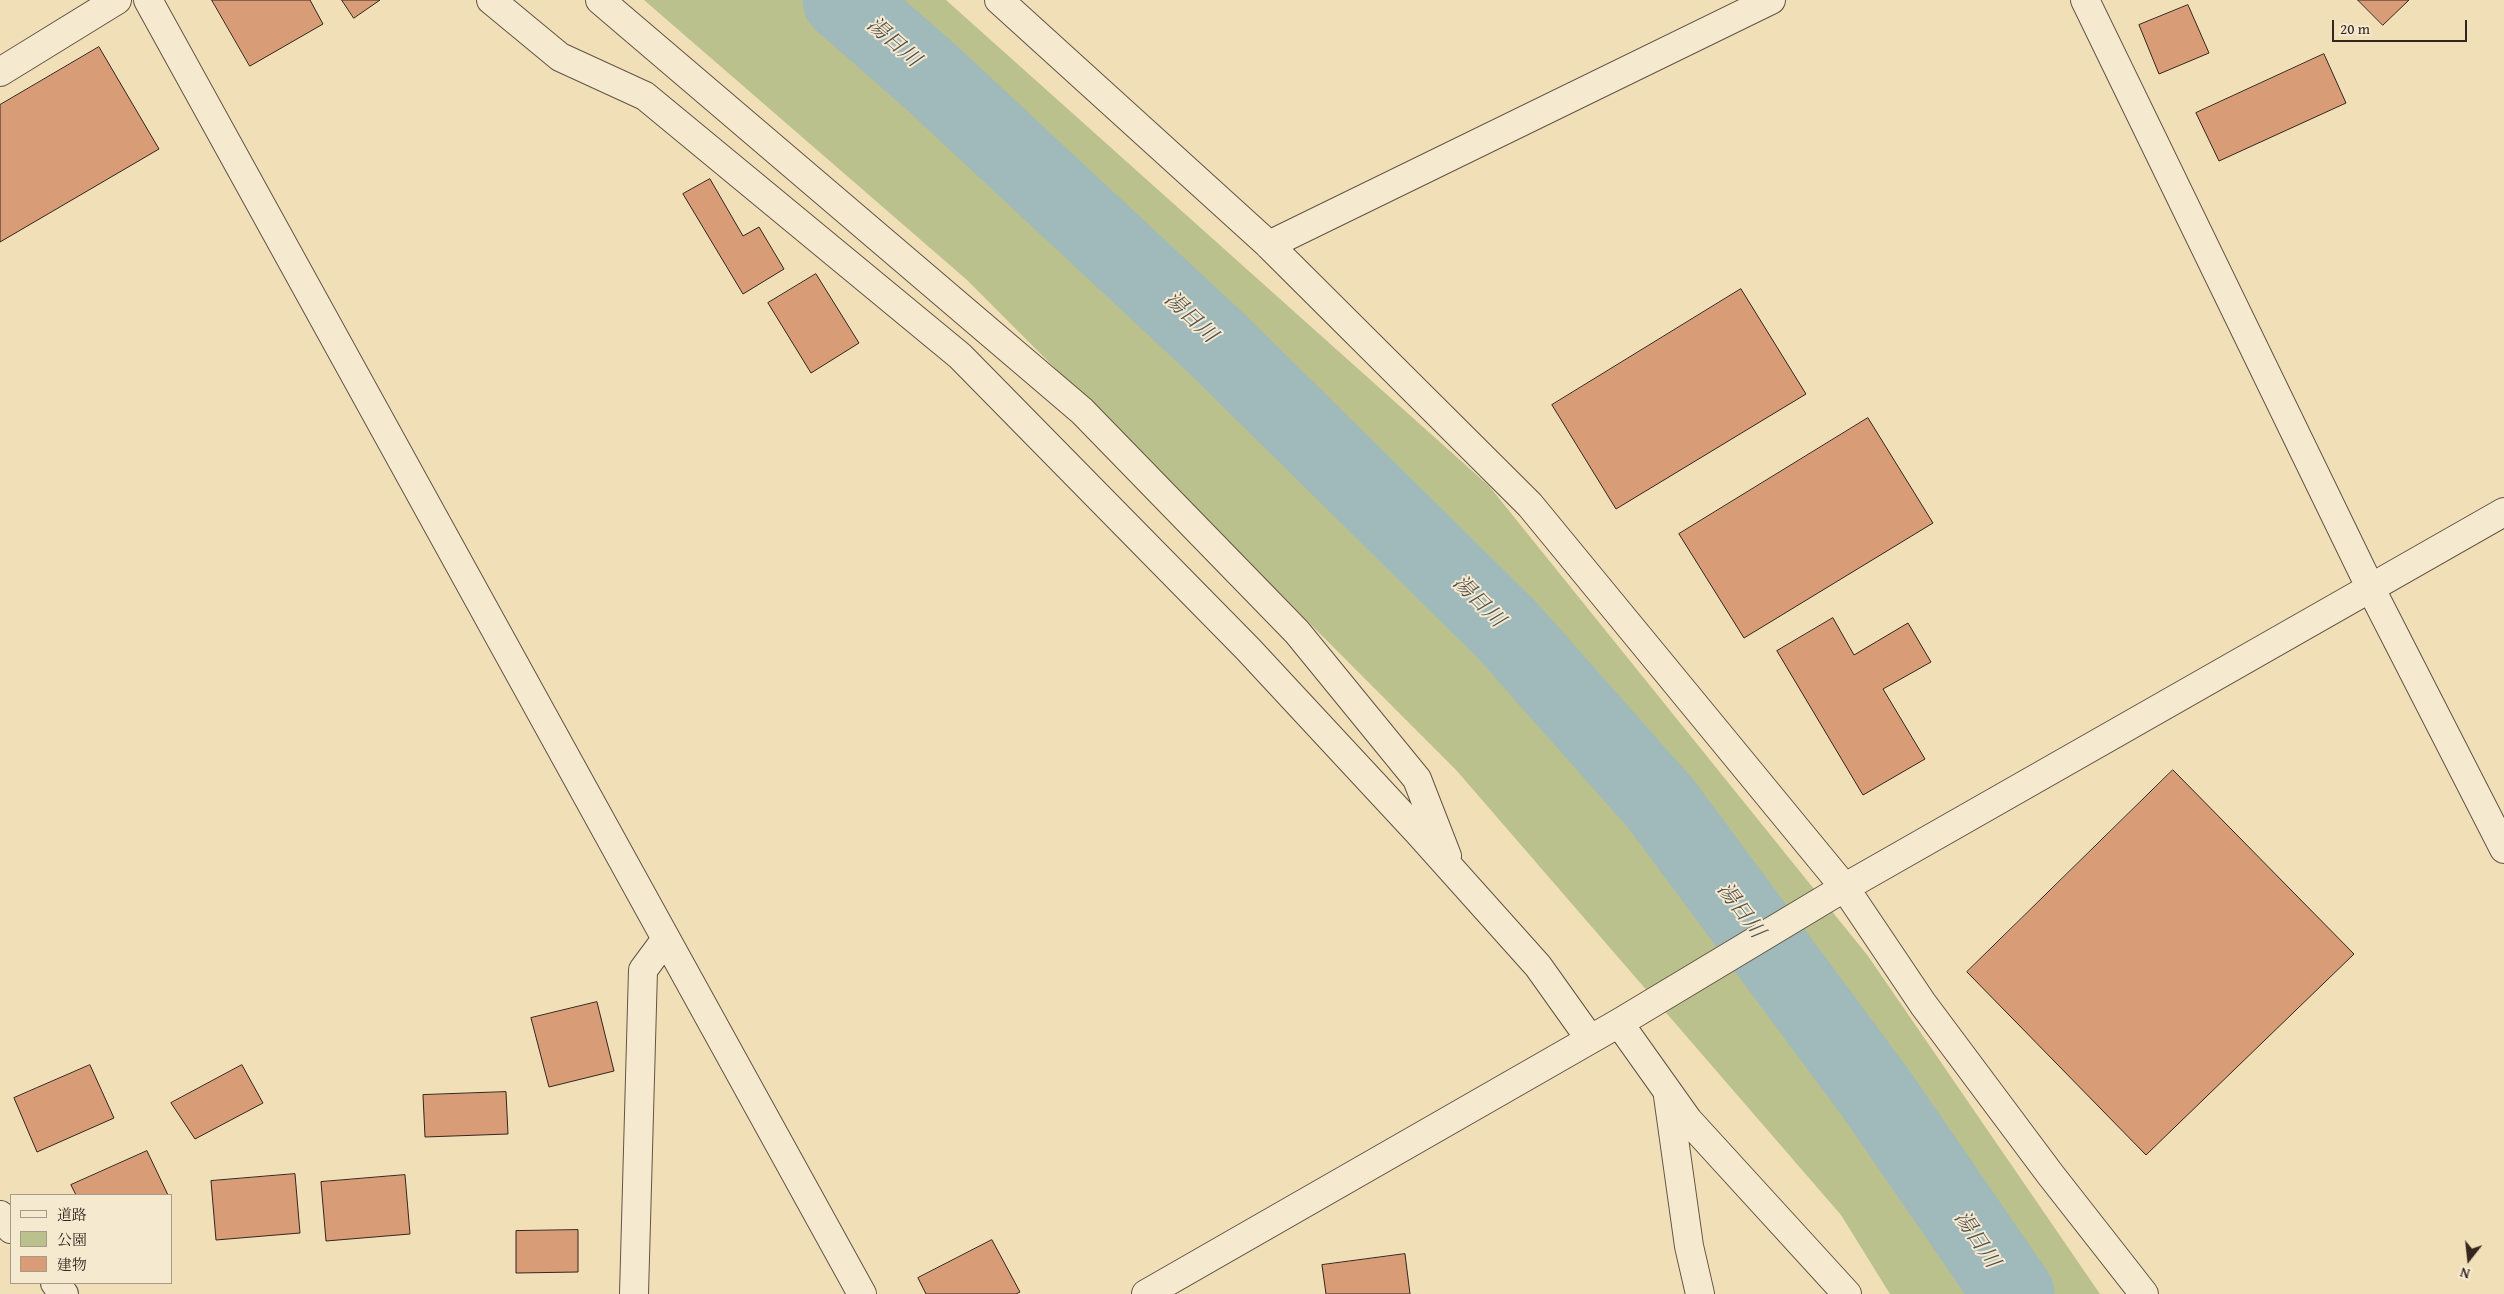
<!DOCTYPE html>
<meta charset="utf-8">
<style>
body{margin:0}
#map{position:relative;width:2504px;height:1294px;overflow:hidden;background:#f0dfb7;font-family:"Gentium Book Plus","Noto Serif JP",serif}
canvas{display:block}
.legend{position:absolute;left:10px;top:1194px;width:162px;height:90px;box-sizing:border-box;background:#f5ead0;border:1px solid #a89b89;margin:0;padding:6px 9px;list-style:none;font-size:15px;color:#34251f}
.legend li{display:flex;align-items:center;gap:10px;height:25px}
.legend b{width:25px;border:1px solid #a89b89}
.north{position:absolute;left:2444px;top:1234px;width:50px;height:50px;-webkit-text-stroke:4px #f5ead0;paint-order:stroke;rotate:196deg;font-size:14px;font-weight:700;line-height:20px;text-align:center;color:#34251f}
.north::after{content:'';display:block;margin:auto;width:18px;height:22px;background:#34251f;clip-path:polygon(50% 0,100% 100%,50% 72%,0 100%)}
.scale{position:absolute;left:2332px;top:20px;width:135px;height:22px;box-sizing:border-box;border:2px solid #34251f;border-top:0;padding-left:6px;font-size:15px;line-height:18px;white-space:nowrap;color:#34251f;-webkit-text-stroke:4px #f5ead0;paint-order:stroke}
</style>
<div id="map">
<canvas width="2504" height="1294"></canvas>
<ul class="legend">
<li><b style="height:6px;background:#f5ead0"></b>道路</li>
<li><b style="height:14px;background:#bbc18d"></b>公園</li>
<li><b style="height:14px;background:#d89c77"></b>建物</li>
</ul>
<div class="north">N</div>
<div class="scale">20 m</div>
</div>
<script>
const ctx = document.querySelector('canvas').getContext('2d');
ctx.lineJoin = 'round';
function fillPath(path, color) { ctx.fillStyle = color; ctx.fill(path, 'evenodd'); }
function stroke(path, color, width, dash) { ctx.strokeStyle = color; ctx.lineWidth = width; ctx.lineCap = dash ? 'butt' : 'round'; ctx.setLineDash(dash || []); ctx.stroke(path); }
function label(font, color, halo, rows, align = 'center') {
  ctx.font = font + ' "Gentium Book Plus","Noto Serif JP",serif'; ctx.lineWidth = 4; ctx.setLineDash([]); ctx.textBaseline = 'middle'; ctx.strokeStyle = halo; ctx.fillStyle = color; for (const [text, x, y, turn = 0] of rows) {
    ctx.save(); ctx.translate(x, y); ctx.rotate((+turn || 0) * Math.PI / 180); ctx.textAlign = isNaN(turn) ? turn : align; if (halo) ctx.strokeText(text, 0, 0); ctx.fillText(text, 0, 0); ctx.restore();
  }
}
fillPath(new Path2D(`
 M 644,0 L 946,0 L 1489,486 L 1868,956 L 2100,1294 L 1890,1294 L 1841,1215 L 1457,771 L 967,280 Z`), '#bbc18d');
stroke(new Path2D(`
 M 843,0 L 932,78 L 1215,342 L 1506,629 L 1661,804 L 1877,1095 L 2014,1294`), '#a0b9ba', 81);
const building = new Path2D(`
 M 212,0 L 310,0 L 323,24 L 250,66 Z
 M 342,0 L 380,0 L 354,18 Z
 M 2358,0 L 2409,0 L 2383,25 Z
 M 2188,5 L 2209,53 L 2159,74 L 2139,25 Z
 M 99,47 L 159,149 L 0,242 L 0,105 Z
 M 2324,54 L 2346,103 L 2219,161 L 2196,113 Z
 M 710,179 L 743,236 L 759,227 L 784,269 L 743,294 L 683,194 Z
 M 816,274 L 859,343 L 811,373 L 768,303 Z
 M 1741,289 L 1806,394 L 1616,509 L 1552,405 Z
 M 1868,418 L 1933,523 L 1744,638 L 1679,534 Z
 M 1833,618 L 1854,655 L 1908,623 L 1931,662 L 1883,689 L 1925,759 L 1863,795 L 1777,651 Z
 M 2173,770 L 2354,954 L 2146,1155 L 1967,972 Z
 M 597,1002 L 614,1071 L 549,1087 L 531,1018 Z
 M 90,1065 L 114,1118 L 37,1152 L 14,1098 Z
 M 242,1065 L 263,1103 L 195,1139 L 171,1103 Z
 M 506,1092 L 508,1134 L 425,1137 L 423,1095 Z
 M 147,1151 L 168,1195 L 76,1195 L 71,1185 Z
 M 295,1174 L 300,1233 L 216,1240 L 211,1181 Z
 M 405,1175 L 410,1234 L 326,1241 L 321,1182 Z
 M 578,1230 L 578,1272 L 516,1273 L 516,1231 Z
 M 992,1240 L 1020,1292 L 1016,1294 L 926,1294 L 918,1278 Z
 M 1405,1254 L 1410,1294 L 1326,1294 L 1322,1265 Z`);
fillPath(building, '#d89c77');
stroke(building, '#34251f', 1);
const minor = new Path2D(`
 M 148,0 L 862,1294
 M 491,0 L 560,57 L 645,96 L 960,356 L 1248,649 L 1418,832 L 1538,966 L 1590,1039
 M 600,0 L 1082,411 L 1297,632 L 1417,779 L 1447,856
 M 999,0 L 1269,245 L 1530,505 L 1845,888 L 1923,1004 L 2050,1174 L 2144,1294
 M 2085,0 L 2370,587 L 2504,849
 M 0,72 L 117,0
 M 1269,245 L 1771,0
 M 1619,1023 L 1688,1120 L 1847,1294
 M 1668,1096 L 1689,1246 L 1700,1294
 M 0,1215 L 11,1229
 M 55,1283 L 64,1294
 M 634,1294 L 643,970 L 666,939
 M 1146,1294 L 1619,1023 L 1842,889 L 2504,512`);
stroke(minor, '#635445', 30);
stroke(minor, '#f5ead0', 28);
label('italic 21px', '#54514e', '#f5ead0', [
 ["湯日川",893,43,41],
 ["湯日川",1190,318,43],
 ["湯日川",1478,602,45],
 ["湯日川",1740,911,53],
 ["湯日川",1976,1240,56]
]);
</script>
